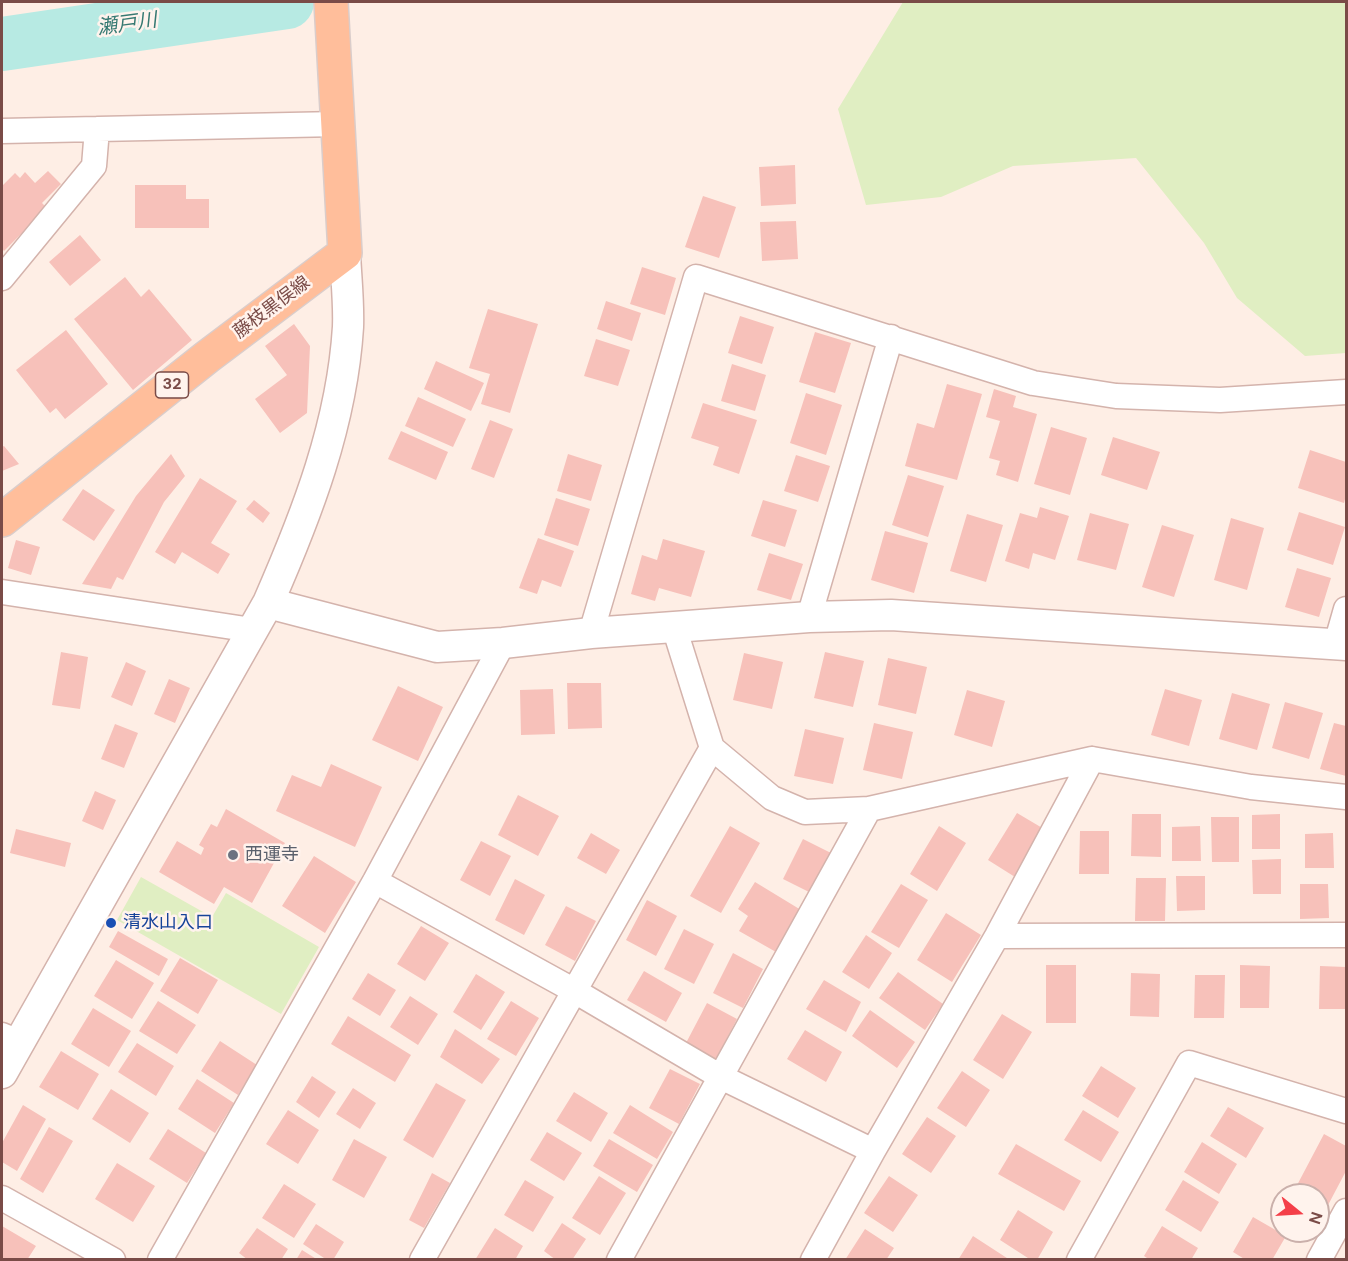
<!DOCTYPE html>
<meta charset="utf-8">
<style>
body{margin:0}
#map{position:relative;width:1348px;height:1261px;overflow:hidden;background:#feeee5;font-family:"DM Sans",sans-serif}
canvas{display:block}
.frame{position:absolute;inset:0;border:3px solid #7a4b47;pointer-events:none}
.north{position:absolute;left:1270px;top:1183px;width:60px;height:60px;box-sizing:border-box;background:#fff3ed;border:2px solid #cab0ab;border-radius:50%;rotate:108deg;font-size:16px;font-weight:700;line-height:24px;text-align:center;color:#7a4b47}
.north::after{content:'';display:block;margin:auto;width:21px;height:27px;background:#f43f49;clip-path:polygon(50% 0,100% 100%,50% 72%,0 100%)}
</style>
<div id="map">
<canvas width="1348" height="1261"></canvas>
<div class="frame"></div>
<div class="north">N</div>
</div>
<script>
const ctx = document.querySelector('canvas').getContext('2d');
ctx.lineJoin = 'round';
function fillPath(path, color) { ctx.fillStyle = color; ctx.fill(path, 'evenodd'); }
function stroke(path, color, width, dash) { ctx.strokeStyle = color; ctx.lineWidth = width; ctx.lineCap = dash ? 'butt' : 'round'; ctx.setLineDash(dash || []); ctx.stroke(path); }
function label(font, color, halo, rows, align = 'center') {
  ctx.font = font + ' "DM Sans","Noto Sans JP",sans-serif'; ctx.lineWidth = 5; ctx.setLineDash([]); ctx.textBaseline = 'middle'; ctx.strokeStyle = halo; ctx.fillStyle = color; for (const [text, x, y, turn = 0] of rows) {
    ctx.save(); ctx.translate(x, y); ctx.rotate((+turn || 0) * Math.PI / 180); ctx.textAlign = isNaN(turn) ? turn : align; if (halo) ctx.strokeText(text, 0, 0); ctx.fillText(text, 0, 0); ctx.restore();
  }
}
fillPath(new Path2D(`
 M 903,2 L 1346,2 L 1346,353 L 1305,356 L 1237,298 L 1204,243 L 1136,158 L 1013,166 L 941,197 L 866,205 L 838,109 Z
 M 141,877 L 212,917 L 226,893 L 319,947 L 281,1014 L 117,920 Z`), '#e0eec2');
stroke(new Path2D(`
 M 2,44 L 287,2`), '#b7eae3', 54);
fillPath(new Path2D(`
 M 795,165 L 796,204 L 761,206 L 759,167 Z
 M 48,171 L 61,184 L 42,203 L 47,208 L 4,251 L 2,248 L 2,186 L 15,173 L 20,178 L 25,172 L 35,183 Z
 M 135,185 L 186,185 L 186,199 L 209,199 L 209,228 L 135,228 Z
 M 703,196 L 736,207 L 719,258 L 685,247 Z
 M 796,221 L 798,259 L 762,261 L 760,222 Z
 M 80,235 L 101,260 L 70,286 L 49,262 Z
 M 642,267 L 676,278 L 665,315 L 630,304 Z
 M 125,277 L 141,297 L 149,289 L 192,340 L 133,390 L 74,319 Z
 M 606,301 L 641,313 L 632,341 L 597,329 Z
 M 488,309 L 538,324 L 510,413 L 481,404 L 490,374 L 469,368 Z
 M 740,316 L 774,327 L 762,364 L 728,353 Z
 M 294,324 L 310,346 L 307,413 L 280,433 L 255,399 L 287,375 L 265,346 Z
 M 66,330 L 108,384 L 65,419 L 56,408 L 50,413 L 16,370 Z
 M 815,332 L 851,343 L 835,393 L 799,382 Z
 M 596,339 L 630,350 L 618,386 L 584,376 Z
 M 436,361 L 484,383 L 471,411 L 424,389 Z
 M 732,364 L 766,375 L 755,411 L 721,401 Z
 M 947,384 L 982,394 L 957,480 L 905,466 L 917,423 L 934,428 Z
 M 994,389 L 1016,396 L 1013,407 L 1037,414 L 1018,482 L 996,475 L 1000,461 L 989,458 L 1000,421 L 986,417 Z
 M 806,393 L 842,405 L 826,455 L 790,443 Z
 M 418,397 L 466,419 L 453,447 L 405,426 Z
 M 703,403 L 757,420 L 739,474 L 713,465 L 719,447 L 691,438 Z
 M 490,420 L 513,429 L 494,478 L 471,469 Z
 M 1051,427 L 1087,438 L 1070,495 L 1034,484 Z
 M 401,431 L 448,452 L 436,480 L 388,459 Z
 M 1113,437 L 1160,452 L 1147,490 L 1101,475 Z
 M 4,446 L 19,464 L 2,471 L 2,447 Z
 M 1310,450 L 1346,462 L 1346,495 L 1344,503 L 1298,488 Z
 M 171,454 L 185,476 L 164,502 L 123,580 L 117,577 L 111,589 L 82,584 L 136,496 Z
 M 568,454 L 602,465 L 591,501 L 557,491 Z
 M 796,455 L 830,466 L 818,502 L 784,491 Z
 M 908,475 L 944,486 L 928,537 L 892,525 Z
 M 200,478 L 237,501 L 211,543 L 230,554 L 218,574 L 182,552 L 175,564 L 155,552 Z
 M 83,489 L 115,510 L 94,541 L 62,520 Z
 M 556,498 L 590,509 L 578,546 L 544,535 Z
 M 254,500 L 270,513 L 263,523 L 246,509 Z
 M 763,500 L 797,510 L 785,547 L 751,536 Z
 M 1040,507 L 1069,516 L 1055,560 L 1033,553 L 1029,569 L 1005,561 L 1020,513 L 1037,518 Z
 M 1299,512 L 1345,527 L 1333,565 L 1287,550 Z
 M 1090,513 L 1129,524 L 1116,570 L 1077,560 Z
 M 967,514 L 1003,525 L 986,582 L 950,571 Z
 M 1231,518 L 1264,528 L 1247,590 L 1214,580 Z
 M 1162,525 L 1194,535 L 1174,597 L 1142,587 Z
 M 885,531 L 928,543 L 914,593 L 871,580 Z
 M 538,538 L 574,551 L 561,587 L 542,580 L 537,594 L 519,588 Z
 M 663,539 L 705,551 L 691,597 L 659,588 L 655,601 L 631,594 L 642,555 L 657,560 Z
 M 16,540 L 40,547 L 31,575 L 8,568 Z
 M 769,553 L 803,564 L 791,600 L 757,590 Z
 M 1297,568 L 1331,578 L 1319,617 L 1285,607 Z
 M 61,652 L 88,657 L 80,709 L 52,705 Z
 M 825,652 L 864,661 L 853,707 L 814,698 Z
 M 744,653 L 783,662 L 772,709 L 733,700 Z
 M 888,658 L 927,667 L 916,714 L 878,705 Z
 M 126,662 L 146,671 L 132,706 L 111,697 Z
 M 169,679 L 190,688 L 175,723 L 154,714 Z
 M 567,683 L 601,683 L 602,728 L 568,729 Z
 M 398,686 L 443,707 L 418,761 L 372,740 Z
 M 553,689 L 555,734 L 521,735 L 520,690 Z
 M 1165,689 L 1202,700 L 1189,746 L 1151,735 Z
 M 967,690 L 1005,701 L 992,747 L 954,735 Z
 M 1232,693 L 1270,704 L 1257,750 L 1219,739 Z
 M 1285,702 L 1323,713 L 1309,759 L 1272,748 Z
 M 874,723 L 913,732 L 902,779 L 863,770 Z
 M 1334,723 L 1346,726 L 1346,776 L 1320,769 Z
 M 115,724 L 138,733 L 124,768 L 101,759 Z
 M 805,729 L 844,738 L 833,784 L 794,776 Z
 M 331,764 L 382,787 L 355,847 L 276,811 L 292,775 L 321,787 Z
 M 95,791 L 116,800 L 103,830 L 82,821 Z
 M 518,795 L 559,816 L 538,856 L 498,835 Z
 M 226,809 L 285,843 L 252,903 L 224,887 L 214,904 L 159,872 L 177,841 L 201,855 L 204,848 L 199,845 L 211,824 L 217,827 Z
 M 1017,813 L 1044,829 L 1015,877 L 988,860 Z
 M 1132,814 L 1161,814 L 1161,857 L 1131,856 Z
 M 1280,814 L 1280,849 L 1252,849 L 1252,815 Z
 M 1211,817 L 1239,817 L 1239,862 L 1212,862 Z
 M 730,826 L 760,843 L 721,913 L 690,896 Z
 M 939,826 L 966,843 L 937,891 L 910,874 Z
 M 1200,826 L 1201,861 L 1172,861 L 1172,827 Z
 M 16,829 L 71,843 L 65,867 L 10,853 Z
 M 1080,831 L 1109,831 L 1109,874 L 1079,874 Z
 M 591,833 L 620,850 L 606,874 L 577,858 Z
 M 1333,833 L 1334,868 L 1305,868 L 1305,834 Z
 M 803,839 L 833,854 L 813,894 L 783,879 Z
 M 481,841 L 511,856 L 490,896 L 460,880 Z
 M 314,856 L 356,882 L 325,933 L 282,906 Z
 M 1281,859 L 1281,894 L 1253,894 L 1252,860 Z
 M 1176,876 L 1205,876 L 1205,910 L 1177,911 Z
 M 1136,878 L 1166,878 L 1165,921 L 1135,921 Z
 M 515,879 L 545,895 L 524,935 L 495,920 Z
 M 755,882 L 801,910 L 776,952 L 739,931 L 748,916 L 738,909 Z
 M 901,884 L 928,900 L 899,948 L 871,932 Z
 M 1300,884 L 1328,884 L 1329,918 L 1300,919 Z
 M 647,900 L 677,916 L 656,956 L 626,940 Z
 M 566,906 L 596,921 L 575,961 L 545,945 Z
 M 946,913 L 981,935 L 952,982 L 917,960 Z
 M 421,926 L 449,943 L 425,981 L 397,964 Z
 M 684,929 L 714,944 L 694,984 L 664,969 Z
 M 118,931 L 168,959 L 159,976 L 109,947 Z
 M 866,935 L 892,953 L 869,989 L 842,972 Z
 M 733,953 L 763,969 L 743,1008 L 713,993 Z
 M 180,958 L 218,980 L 198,1014 L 160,991 Z
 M 116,960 L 154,983 L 132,1019 L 94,996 Z
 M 1046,965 L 1076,965 L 1076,1023 L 1046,1023 Z
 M 1240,965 L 1270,966 L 1269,1008 L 1240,1008 Z
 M 1320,966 L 1346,967 L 1346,1009 L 1319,1009 Z
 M 644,971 L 682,993 L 666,1022 L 627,1000 Z
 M 898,972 L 943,1004 L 925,1030 L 879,998 Z
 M 368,973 L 396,990 L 380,1016 L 352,999 Z
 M 1131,973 L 1160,974 L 1159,1017 L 1130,1016 Z
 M 476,974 L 505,992 L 481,1030 L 453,1012 Z
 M 1195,975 L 1225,975 L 1224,1018 L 1194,1018 Z
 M 824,980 L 861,1002 L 846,1032 L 806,1009 Z
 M 410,996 L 438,1014 L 418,1045 L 390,1027 Z
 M 158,1001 L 196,1025 L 177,1054 L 139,1031 Z
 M 511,1001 L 539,1018 L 516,1056 L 487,1039 Z
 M 707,1003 L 737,1019 L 716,1059 L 686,1043 Z
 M 93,1008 L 131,1031 L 109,1067 L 71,1044 Z
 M 870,1010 L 915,1042 L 897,1068 L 852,1036 Z
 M 1002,1014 L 1032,1032 L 1003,1079 L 973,1060 Z
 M 348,1016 L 411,1055 L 395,1082 L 331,1044 Z
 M 455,1029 L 500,1059 L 482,1084 L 440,1057 Z
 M 805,1030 L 842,1052 L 826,1082 L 787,1059 Z
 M 220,1041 L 257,1065 L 238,1095 L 201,1071 Z
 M 137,1043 L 174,1066 L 156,1096 L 118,1072 Z
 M 61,1051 L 99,1074 L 78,1110 L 39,1087 Z
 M 1101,1066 L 1136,1088 L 1118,1118 L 1082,1096 Z
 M 670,1069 L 700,1084 L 679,1124 L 649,1108 Z
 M 962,1071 L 990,1090 L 966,1127 L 937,1108 Z
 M 312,1076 L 336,1092 L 319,1118 L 296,1102 Z
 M 197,1079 L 234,1103 L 215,1133 L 178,1109 Z
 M 436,1083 L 466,1100 L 433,1158 L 403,1140 Z
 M 353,1088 L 376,1103 L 360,1129 L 336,1114 Z
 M 111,1089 L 149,1113 L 130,1143 L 92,1119 Z
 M 574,1092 L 608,1113 L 591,1142 L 556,1121 Z
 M 23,1105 L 46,1119 L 17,1171 L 2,1162 L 2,1143 Z
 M 630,1105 L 673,1132 L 657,1159 L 613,1133 Z
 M 1228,1107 L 1264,1128 L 1246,1158 L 1210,1136 Z
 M 288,1110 L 319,1130 L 298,1164 L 266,1144 Z
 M 1083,1110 L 1119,1132 L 1101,1162 L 1064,1140 Z
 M 927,1117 L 956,1136 L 931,1173 L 902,1154 Z
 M 49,1127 L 73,1141 L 43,1193 L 20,1179 Z
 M 168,1129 L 206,1153 L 187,1183 L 149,1159 Z
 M 547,1132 L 582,1153 L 564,1181 L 530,1160 Z
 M 1324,1134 L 1346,1146 L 1346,1171 L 1327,1207 L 1318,1202 L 1318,1195 L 1305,1195 L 1295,1189 Z
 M 354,1139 L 387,1157 L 364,1198 L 332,1180 Z
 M 609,1139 L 653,1165 L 637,1192 L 593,1166 Z
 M 1202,1142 L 1237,1164 L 1219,1194 L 1184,1172 Z
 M 1016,1144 L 1081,1181 L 1064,1211 L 998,1174 Z
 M 117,1163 L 155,1186 L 133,1222 L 95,1199 Z
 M 432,1173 L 450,1183 L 424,1228 L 409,1220 Z
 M 599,1176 L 626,1193 L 600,1235 L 572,1218 Z
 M 889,1176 L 918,1195 L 893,1232 L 864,1213 Z
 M 525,1180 L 554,1197 L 533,1232 L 504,1215 Z
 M 1183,1180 L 1219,1202 L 1201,1232 L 1165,1210 Z
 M 284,1184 L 316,1204 L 294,1238 L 262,1218 Z
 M 1018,1210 L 1053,1232 L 1037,1260 L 1031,1260 L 1000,1240 Z
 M 1253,1217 L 1286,1236 L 1272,1260 L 1246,1260 L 1233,1252 Z
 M 562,1223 L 586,1239 L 572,1260 L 556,1260 L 544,1251 Z
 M 316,1224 L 344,1242 L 333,1260 L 327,1260 L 303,1244 Z
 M 2,1226 L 36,1246 L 27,1260 L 2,1260 Z
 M 1162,1226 L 1198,1248 L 1191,1260 L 1150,1260 L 1144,1256 Z
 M 257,1228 L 288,1249 L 281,1260 L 248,1260 L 239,1253 Z
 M 495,1228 L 523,1246 L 515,1260 L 475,1260 Z
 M 865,1229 L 894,1248 L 886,1260 L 845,1260 Z
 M 973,1236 L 1010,1260 L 958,1260 Z
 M 302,1250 L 318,1260 L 296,1260 Z`), '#f7c1ba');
const minor = new Path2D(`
 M 2,131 L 338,124
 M 2,278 L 94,166 L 97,129
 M 2,592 L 252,630
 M 809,617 L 891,337
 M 674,627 L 712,748 L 772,798 L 805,812 L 869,809 L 1092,759 L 1251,787 L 1346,797
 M 591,633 L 696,277 L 1033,383 L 1116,396 L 1220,400 L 1346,392
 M 1336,644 L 1346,609
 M 375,881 L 573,990 L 721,1077 L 873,1151
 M 997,936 L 1346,935
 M 2,1035 L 19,1042
 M 2,1198 L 113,1260
 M 160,1260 L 375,881 L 503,643
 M 422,1260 L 712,748
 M 619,1260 L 869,809
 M 813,1260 L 873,1151 L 997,936 L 1092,759
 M 1079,1260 L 1189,1063 L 1346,1111
 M 1319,1260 L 1346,1211`);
const tertiary = new Path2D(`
 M 268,603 L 437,647 L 503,643 L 591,633 L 674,627 L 809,617 L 891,615 L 1346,645
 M 2,1073 L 268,603 C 307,514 342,424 348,327 C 349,303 346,277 345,253`);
const primary = new Path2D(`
 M 2,520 L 207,357 L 345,253 L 331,2`);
stroke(minor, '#d4b3ac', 27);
stroke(tertiary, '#d4b3ac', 33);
stroke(primary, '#dacdcb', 36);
stroke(minor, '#fff', 24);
stroke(tertiary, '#fff', 30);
stroke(primary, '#ffbe9b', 33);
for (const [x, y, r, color] of [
 [233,855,6,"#6b7280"],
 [111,923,6,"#1a4fb4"]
]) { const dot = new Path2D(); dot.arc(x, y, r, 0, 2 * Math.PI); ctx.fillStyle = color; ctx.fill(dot); stroke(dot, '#fff3ed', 2); }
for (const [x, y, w] of [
 [172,385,33]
]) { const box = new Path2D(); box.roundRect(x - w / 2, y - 13, w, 26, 4.5); ctx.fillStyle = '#fff3ed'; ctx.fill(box); stroke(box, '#7a4b47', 1.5); }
label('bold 16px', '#7a4b47', null, [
 ["32",172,385]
]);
label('18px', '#7a4b47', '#fff3ed', [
 ["藤枝黒俣線",272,308,-37]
]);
label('18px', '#5b616d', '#fff3ed', [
 ["西運寺",245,855]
], 'left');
label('18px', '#164399', '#fff3ed', [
 ["清水山入口",123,923]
], 'left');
label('italic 20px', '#367972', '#fff3ed', [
 ["瀬戸川",127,25,-8]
]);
</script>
